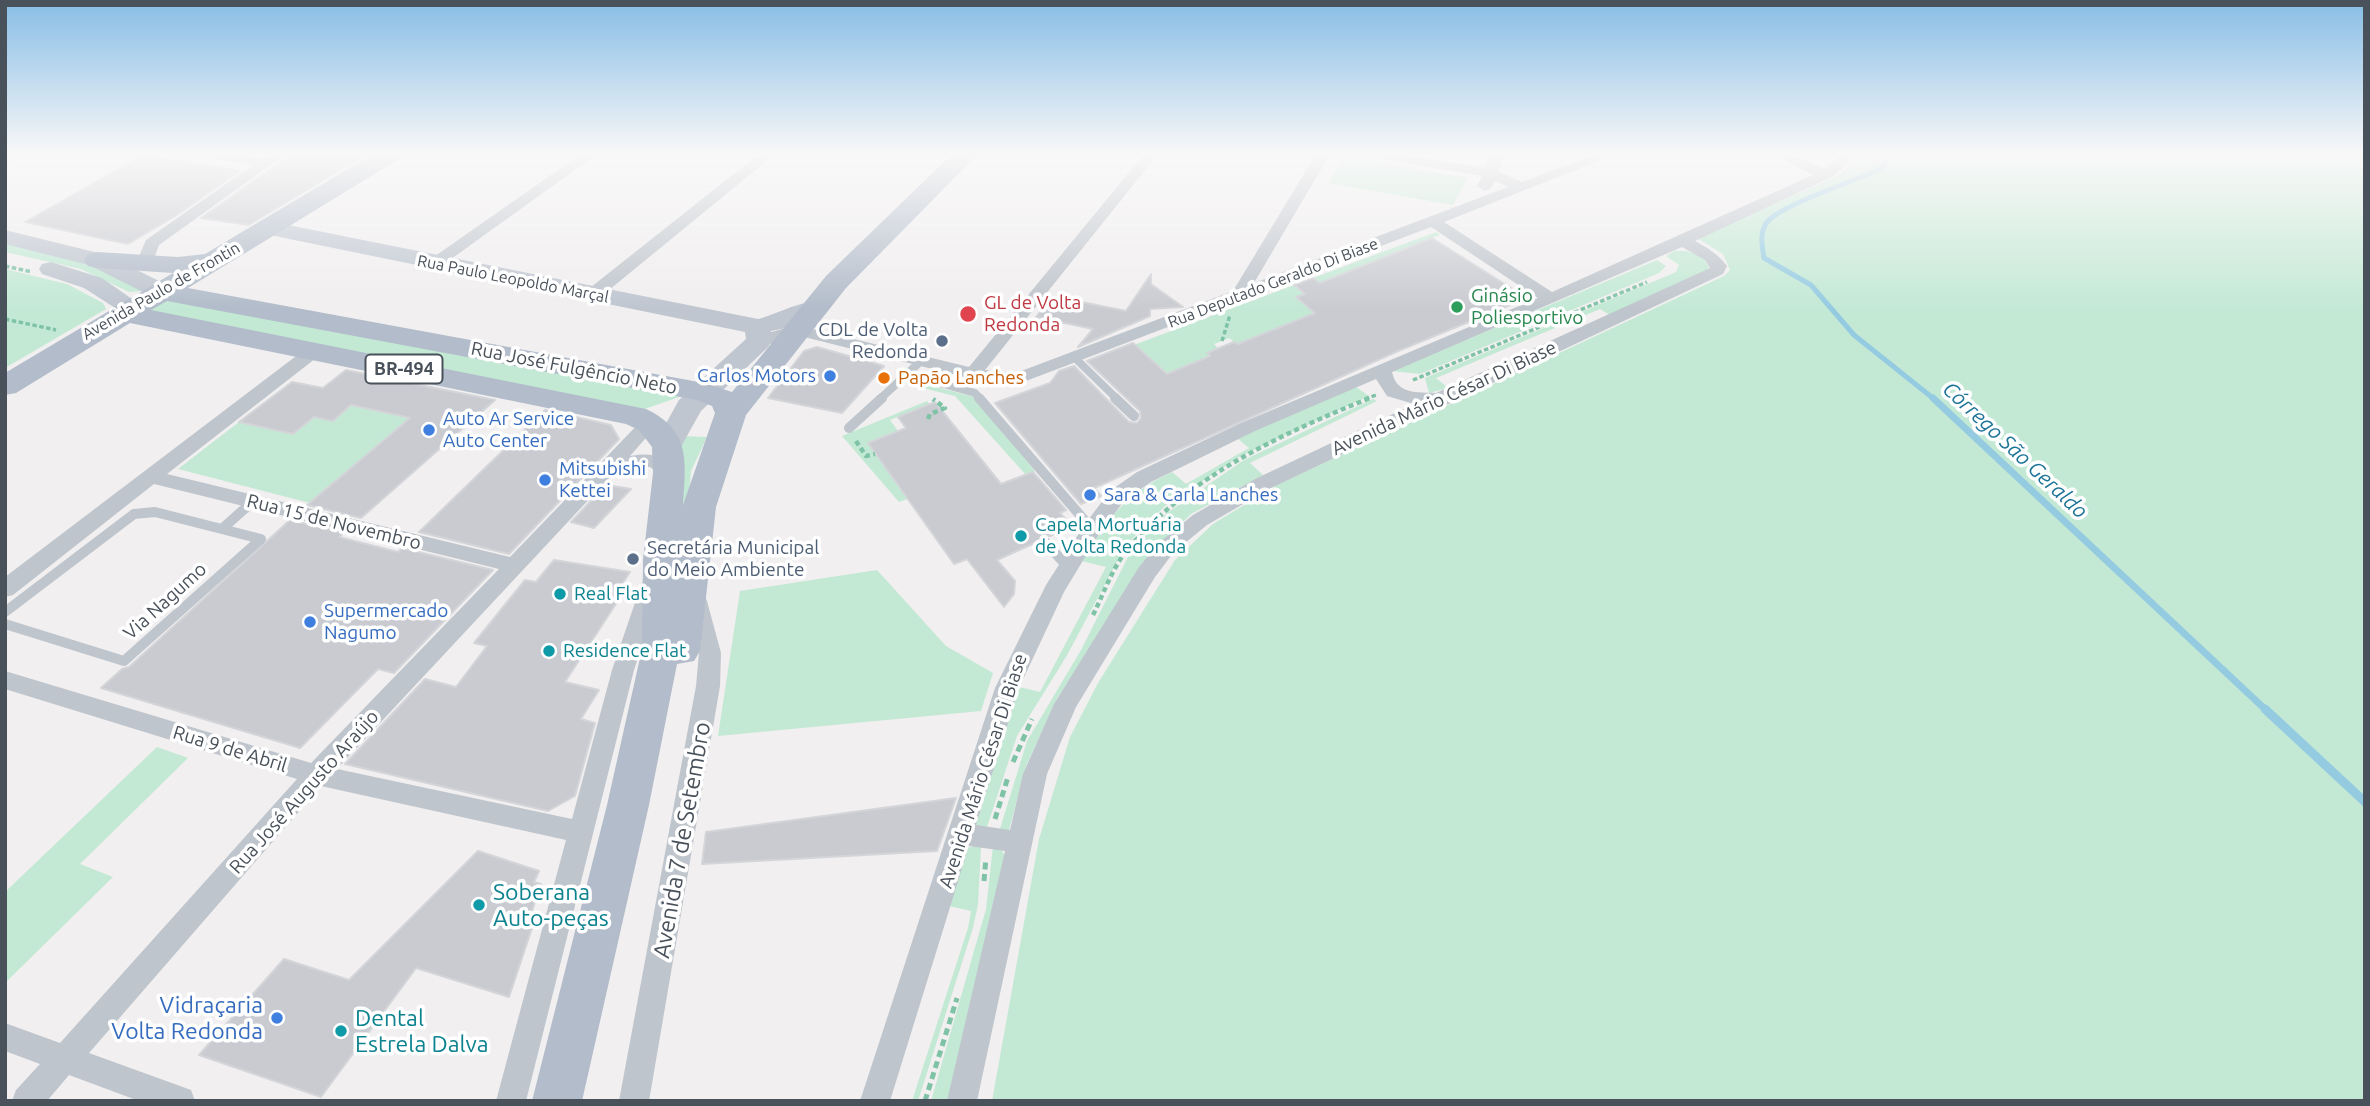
<!DOCTYPE html>
<meta charset="utf-8">
<style>
body{margin:0}
#map{position:relative;width:2370px;height:1106px;overflow:hidden;background:#f1efef;font-family:Ubuntu,sans-serif}
canvas{display:block}
.frame{position:absolute;inset:0;border:7px solid #49515a;pointer-events:none}
</style>
<div id="map">
<canvas width="2370" height="1106"></canvas>
<div class="frame"></div>
</div>
<script>
const ctx = document.querySelector('canvas').getContext('2d');
ctx.lineJoin = 'round';
function fillPath(path, color) { ctx.fillStyle = color; ctx.fill(path, 'evenodd'); }
function stroke(path, color, width, dash) { ctx.strokeStyle = color; ctx.lineWidth = width; ctx.lineCap = dash ? 'butt' : 'round'; ctx.setLineDash(dash || []); ctx.stroke(path); }
function label(font, color, halo, rows, align = 'center') {
  ctx.font = font + ' Ubuntu,sans-serif'; ctx.lineWidth = 7; ctx.setLineDash([]); ctx.textBaseline = 'middle'; ctx.strokeStyle = halo; ctx.fillStyle = color; for (const [text, x, y, turn = 0] of rows) {
    ctx.save(); ctx.translate(x, y); ctx.rotate((+turn || 0) * Math.PI / 180); ctx.textAlign = isNaN(turn) ? turn : align; if (halo) ctx.strokeText(text, 0, 0); ctx.fillText(text, 0, 0); ctx.restore();
  }
}
fillPath(new Path2D(`
 M 1860,154 L 2365,154 L 2365,1101 L 992,1101 L 1039,839 L 1070,737 L 1098,683 L 1175,560 L 1213,524 L 1277,485 L 1724,276 L 1730,270 L 1723,254 L 1697,238 L 1824,182 L 1841,173 Z
 M 1343,156 L 1468,178 L 1453,205 L 1328,183 Z
 M 1436,232 L 1440,235 L 1320,283 L 1313,278 Z
 M 5,238 L 97,257 L 142,291 L 129,292 L 81,269 L 5,252 Z
 M 1674,251 C 1689,250 1706,254 1709,269 L 1613,317 L 1600,309 L 1436,378 L 1448,388 L 1429,393 L 1425,378 L 1676,272 L 1679,265 L 1666,256 Z
 M 1657,260 L 1666,266 L 1659,273 L 1420,374 L 1392,371 Z
 M 5,269 L 67,284 L 103,303 L 106,309 L 5,368 Z
 M 1294,285 L 1305,294 L 1296,297 L 1303,303 L 1313,300 L 1324,309 L 1238,345 L 1229,338 L 1214,344 L 1221,351 L 1208,352 L 1210,356 L 1167,374 L 1139,349 L 1091,361 Z
 M 162,299 L 682,396 L 639,411 L 150,311 Z
 M 914,381 L 974,397 L 1035,471 L 1026,475 L 955,396 L 911,385 Z
 M 1356,387 L 1369,396 L 1239,457 L 1165,506 L 1126,545 L 1066,657 L 1017,736 L 986,830 L 975,825 L 1019,687 L 1040,692 L 1106,567 L 1082,561 C 1108,517 1126,494 1172,472 L 1186,484 L 1249,448 L 1237,438 Z
 M 1373,399 L 1377,401 L 1250,463 L 1263,475 L 1191,514 L 1161,544 L 1058,697 L 1026,766 L 1009,830 L 999,832 L 1027,741 L 1081,650 L 1131,551 L 1167,513 L 1244,460 Z
 M 927,401 L 930,405 L 890,420 L 898,431 L 868,443 L 907,499 L 899,502 L 842,436 Z
 M 351,405 L 410,418 L 310,503 L 178,469 L 239,422 L 293,434 L 314,417 L 333,421 Z
 M 680,436 L 707,437 L 691,471 L 686,534 L 674,537 Z
 M 877,570 L 946,646 L 993,673 L 981,711 L 718,736 L 740,591 Z
 M 157,747 L 188,758 L 80,864 L 113,877 L 5,983 L 5,892 Z
 M 975,846 L 981,847 L 978,904 L 973,928 L 918,1101 L 912,1101 L 968,928 L 971,911 L 949,906 L 966,848 Z
 M 993,846 L 1001,849 L 1005,856 L 949,1101 L 931,1101 L 986,909 Z`), '#c3e9d5');
stroke(new Path2D(`
 M 1885,154 L 1884,166 L 1878,170 C 1854,181 1784,204 1768,221 C 1759,231 1762,246 1764,258 L 1811,285 L 1854,335 L 1934,399`), '#95cbe1', 5);
stroke(new Path2D(`
 M 1933,398 L 2267,711`), '#95cbe1', 7);
stroke(new Path2D(`
 M 2265,709 L 2365,802`), '#95cbe1', 9);
const building = new Path2D(`
 M 145,154 L 240,171 L 177,215 L 128,244 L 25,222 Z
 M 292,154 L 367,154 L 249,225 L 201,218 Z
 M 1432,238 L 1527,298 L 1398,351 L 1094,488 L 1101,496 L 1081,504 L 995,403 L 1050,383 L 1059,371 L 1074,366 L 1129,422 L 1137,423 L 1141,418 L 1140,411 L 1087,361 L 1133,343 L 1167,374 L 1210,356 L 1207,353 L 1234,342 L 1238,344 L 1315,313 L 1296,297 L 1305,294 L 1294,285 L 1313,278 L 1320,283 Z
 M 1151,274 L 1151,284 L 1183,307 L 1150,309 L 1150,316 L 1078,347 L 1093,329 L 1036,317 L 1052,296 L 1126,311 Z
 M 817,347 L 884,366 L 842,413 L 768,398 L 804,351 Z
 M 346,370 L 495,400 L 361,518 L 307,505 L 410,418 L 351,405 L 333,421 L 314,417 L 293,434 L 239,422 L 292,382 L 323,388 Z
 M 935,402 L 1001,484 L 1033,472 L 1066,510 L 1060,513 L 1072,526 L 1050,536 L 1043,535 L 1037,542 L 997,560 L 1015,581 L 1014,594 L 1004,607 L 967,559 L 954,564 L 868,443 L 906,428 L 898,417 Z
 M 545,410 L 611,425 L 619,439 L 509,554 L 419,532 Z
 M 606,485 L 631,489 L 594,528 L 571,522 Z
 M 290,520 L 344,533 L 339,537 L 398,552 L 402,548 L 493,570 L 394,673 L 378,669 L 300,748 L 101,688 L 122,669 L 129,667 Z
 M 554,560 L 630,572 L 615,595 L 621,596 L 565,682 L 599,690 L 581,719 L 595,723 L 575,796 L 548,811 L 345,764 L 425,679 L 456,687 L 487,646 L 474,643 L 525,580 L 536,582 Z
 M 956,798 L 937,851 L 702,864 L 706,832 Z
 M 478,851 L 539,871 L 534,882 L 541,884 L 527,926 L 532,928 L 509,997 L 416,968 L 321,1097 L 199,1055 L 284,959 L 349,980 Z`);
fillPath(building, '#c9cbd1');
stroke(building, '#d4d5d9', 2);
stroke(new Path2D(`
 M 5,163 L 23,154
 M 5,266 L 32,272
 M 5,319 L 56,330
 M 1222,341 L 1230,315
 M 1413,380 L 1647,282
 M 1365,399 L 1376,395`), '#7fc3a7', 3.5, [4.5, 2.5]);
stroke(new Path2D(`
 M 928,419 L 930,414 L 945,408 L 933,399
 M 856,441 L 866,456 L 875,454
 M 1093,615 C 1104,593 1112,568 1128,549 C 1189,476 1283,433 1370,398`), '#7fc3a7', 4.5, [5, 3.5]);
stroke(new Path2D(`
 M 1013,762 L 1032,719
 M 995,819 L 1008,777
 M 984,881 L 986,858
 M 925,1101 L 957,998`), '#7fc3a7', 5, [7, 4.5]);
stroke(new Path2D(`
 M 1074,357 L 1117,399
 M 908,374 L 975,393 L 980,399
 M 880,399 L 922,360`), '#bfc5cc', 8);
stroke(new Path2D(`
 M 979,398 L 1092,529
 M 1115,398 L 1134,416
 M 849,428 L 882,398
 M 222,529 L 252,502
 M 1045,542 L 1068,567
 M 5,612 L 134,514 L 155,512 L 261,539 L 124,661 L 5,624`), '#bfc5cc', 10);
fillPath(new Path2D(`
 M 203,154 L 236,154 L 263,158 L 270,154 L 286,154 L 159,245 L 155,256 L 160,263 L 158,266 L 146,266 L 139,256 L 146,240 L 253,165 L 210,158 Z
 M 581,154 L 597,154 L 440,267 L 428,267 L 428,261 Z
 M 759,154 L 775,154 L 598,299 L 586,299 L 584,295 L 586,291 Z
 M 1144,154 L 1158,154 L 985,370 L 1016,373 L 1233,291 L 1316,154 L 1330,154 L 1254,283 L 1508,187 L 1495,181 L 1490,189 L 1485,191 L 1477,186 L 1482,176 L 1377,158 L 1370,154 L 1401,154 L 1485,168 L 1491,154 L 1505,154 L 1498,171 L 1522,182 L 1596,154 L 1616,154 L 1444,222 L 1552,292 L 1813,175 L 1774,154 L 1792,154 L 1825,169 L 1842,154 L 1857,154 L 1834,176 L 1695,241 C 1708,248 1718,254 1727,266 L 1723,274 L 1269,489 L 1207,525 L 1174,552 L 1155,577 L 1076,707 L 1047,774 L 977,1101 L 947,1101 L 1005,851 L 969,846 L 890,1101 L 860,1101 L 995,688 L 1046,585 L 1085,524 L 1110,491 L 1137,472 L 1241,423 L 1538,298 L 1431,227 L 1018,384 L 997,385 L 804,337 L 759,346 L 750,341 L 753,337 L 786,328 L 804,327 L 969,367 ZM 1682,247 L 1705,260 L 1710,268 L 1436,393 C 1417,392 1397,395 1392,372 ZM 1376,379 L 1387,396 L 1414,404 L 1255,479 L 1193,515 L 1160,542 L 1139,567 L 1054,704 L 1023,774 L 1010,830 L 976,825 L 1019,688 L 1064,592 L 1099,534 L 1124,501 L 1151,482 L 1255,431 Z
 M 314,346 L 323,351 L 320,355 L 167,474 L 510,557 L 643,419 L 657,419 L 659,423 L 630,456 C 650,452 667,455 679,473 L 669,480 L 650,467 L 640,467 L 608,479 L 337,769 L 572,819 L 612,670 L 641,585 L 644,579 L 660,579 L 663,585 L 634,670 L 526,1101 L 496,1101 L 566,840 L 321,786 L 89,1053 L 191,1090 L 195,1101 L 139,1101 L 69,1075 L 47,1101 L 12,1101 L 16,1090 L 40,1064 L 5,1051 L 5,1023 L 60,1043 L 297,779 L 5,689 L 5,671 L 311,763 L 499,569 L 154,484 L 13,595 L 5,597 L 5,577 L 308,347 Z
 M 696,593 L 704,595 L 707,601 L 721,653 L 720,686 L 649,1101 L 619,1101 L 696,686 L 699,653 L 685,601 L 688,595 Z`), '#bfc5cc');
fillPath(new Path2D(`
 M 268,221 L 758,319 C 777,314 809,297 825,301 L 829,306 C 817,323 790,327 771,331 L 772,341 L 768,347 L 701,411 L 678,452 L 668,454 L 658,452 L 654,445 L 679,400 L 746,339 L 745,332 L 260,233 L 256,228 L 260,223 Z
 M 5,230 L 107,255 L 169,286 L 173,291 L 169,296 L 151,296 L 89,265 L 5,244 Z
 M 51,262 L 102,278 L 145,308 L 141,313 L 123,313 L 84,288 L 42,274 L 39,269 L 42,264 Z`), '#bfc6d0');
fillPath(new Path2D(`
 M 373,154 L 402,154 L 399,159 L 188,288 L 704,383 L 732,392 L 826,276 L 952,154 L 978,154 L 846,288 L 746,415 L 716,507 L 700,651 L 694,661 L 677,664 L 649,805 L 582,1101 L 532,1101 L 607,805 L 642,649 L 643,560 L 653,473 L 652,447 L 639,430 L 626,424 L 130,323 L 16,393 L 5,395 L 5,373 L 173,273 L 98,268 L 88,266 L 84,260 L 88,254 L 98,252 L 178,257 L 205,254 ZM 167,301 L 697,400 L 712,406 L 715,413 L 683,505 C 686,462 691,430 646,409 L 151,310 Z`), '#b2bcca');
const sky = ctx.createLinearGradient(0, 0, 0, 309);
sky.addColorStop(0, '#87bde5');
sky.addColorStop(0.5, '#f9f8f8');
sky.addColorStop(1, '#f9f8f800');
ctx.fillStyle = sky;
ctx.fillRect(0, 0, 2370, 309);
for (const [x, y, r, color] of [
 [1457,307,7,"#2e9e5b"],
 [968,314,9,"#e0444e"],
 [942,341,7,"#5c6f8a"],
 [830,376,7,"#3f7fe0"],
 [884,378,7,"#e8710a"],
 [429,430,7,"#3f7fe0"],
 [545,480,7,"#3f7fe0"],
 [1090,495,7,"#3f7fe0"],
 [1021,536,7,"#0f9aa8"],
 [633,559,7,"#5c6f8a"],
 [560,594,7,"#0f9aa8"],
 [310,622,7,"#3f7fe0"],
 [549,651,7,"#0f9aa8"],
 [479,905,7,"#0f9aa8"],
 [277,1018,7,"#3f7fe0"],
 [341,1031,7,"#0f9aa8"]
]) { const dot = new Path2D(); dot.arc(x, y, r, 0, 2 * Math.PI); ctx.fillStyle = color; ctx.fill(dot); stroke(dot, '#fff', 2.5); }
label('16px', '#49515a', '#fff', [
 ["Rua Paulo Leopoldo Marçal",513,279,11],
 ["Rua Deputado Geraldo Di Biase",1273,283,-21],
 ["Avenida Paulo de Frontin",161,291,-30]
]);
for (const [x, y, w] of [
 [404,369,77]
]) { const box = new Path2D(); box.roundRect(x - w / 2, y - 14.5, w, 29, 5); ctx.fillStyle = '#fff'; ctx.fill(box); stroke(box, '#49515a', 2); }
label('bold 18px', '#49515a', null, [
 ["BR-494",404,369]
]);
label('19px', '#27864d', '#fff', [
 ["Ginásio",1471,296],
 ["Poliesportivo",1471,318]
], 'left');
label('19px', '#be3a42', '#fff', [
 ["GL de Volta",984,303],
 ["Redonda",984,325]
], 'left');
label('19px', '#4e5e75', '#fff', [
 ["CDL de Volta",928,330],
 ["Redonda",928,352],
 ["Secretária Municipal",647,548,"left"],
 ["do Meio Ambiente",647,570,"left"]
], 'right');
label('19px', '#49515a', '#fff', [
 ["Rua José Fulgêncio Neto",574,368,11],
 ["Avenida Mário César Di Biase",1444,398,-25],
 ["Rua 15 de Novembro",334,522,14],
 ["Via Nagumo",165,601,-42],
 ["Rua 9 de Abril",230,749,17],
 ["Avenida Mário César Di Biase",983,771,-72],
 ["Rua José Augusto Araújo",304,792,-48]
]);
label('19px', '#366cbe', '#fff', [
 ["Carlos Motors",816,376,"right"],
 ["Auto Ar Service",443,419],
 ["Auto Center",443,441],
 ["Mitsubishi",559,469],
 ["Kettei",559,491],
 ["Sara & Carla Lanches",1104,495],
 ["Supermercado",324,611],
 ["Nagumo",324,633]
], 'left');
label('19px', '#c56008', '#fff', [
 ["Papão Lanches",898,378]
], 'left');
label('19px', '#0d838f', '#fff', [
 ["Capela Mortuária",1035,525],
 ["de Volta Redonda",1035,547],
 ["Real Flat",574,594],
 ["Residence Flat",563,651]
], 'left');
label('italic 21px', '#1e7498', '#fff', [
 ["Córrego São Geraldo",2015,450,43]
]);
label('23px', '#49515a', '#fff', [
 ["Avenida 7 de Setembro",682,840,-80]
]);
label('23px', '#0d838f', '#fff', [
 ["Soberana",493,892],
 ["Auto-peças",493,918],
 ["Dental",355,1018],
 ["Estrela Dalva",355,1044]
], 'left');
label('23px', '#366cbe', '#fff', [
 ["Vidraçaria",263,1005],
 ["Volta Redonda",263,1031]
], 'right');
</script>
